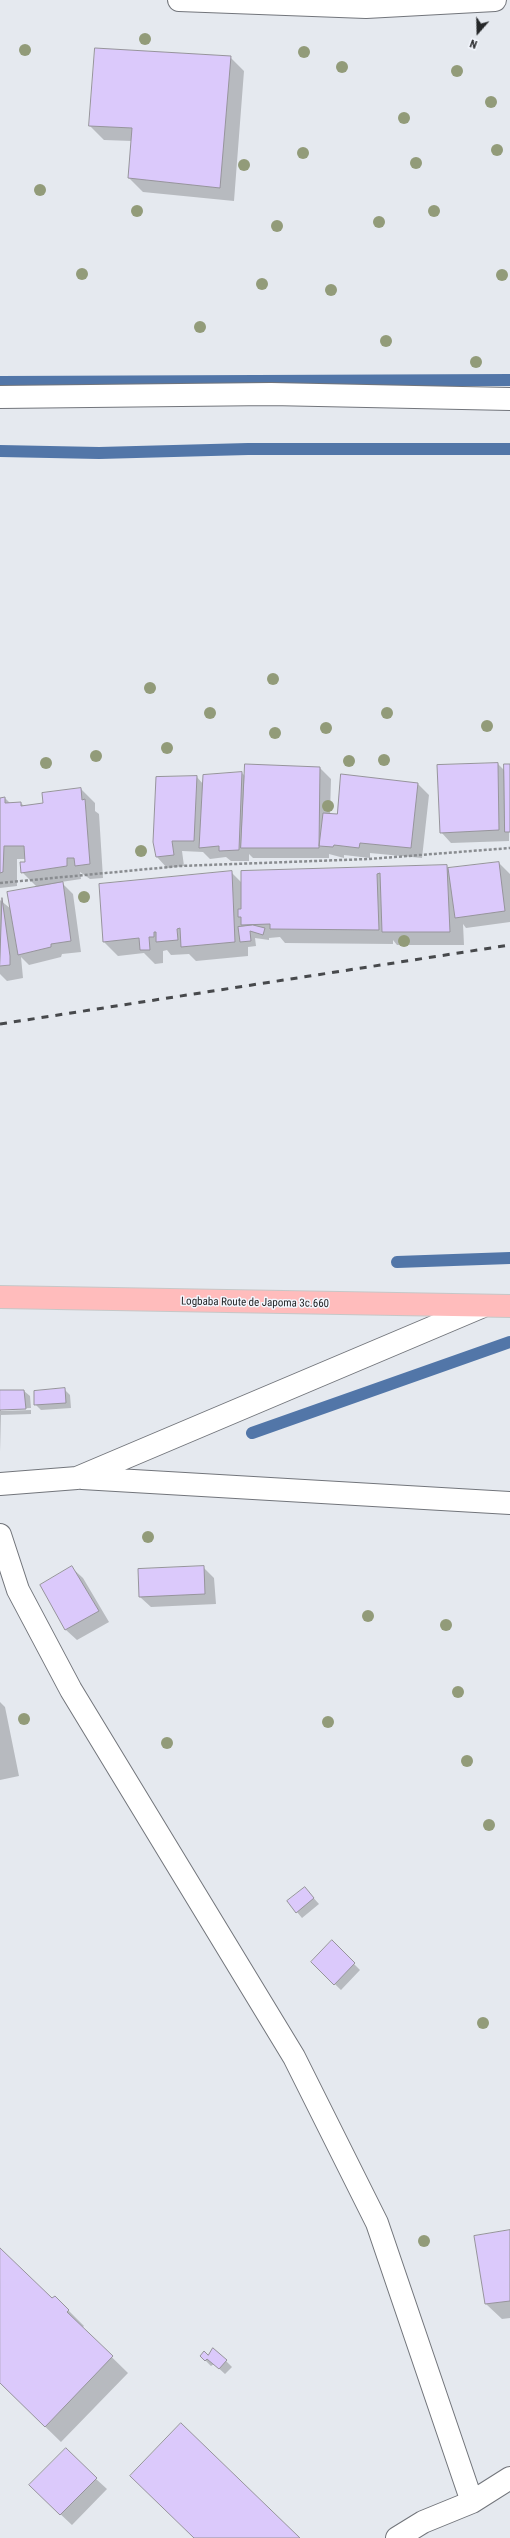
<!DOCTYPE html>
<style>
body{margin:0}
#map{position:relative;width:510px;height:2538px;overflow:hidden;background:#e5e9ef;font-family:"Roboto Condensed",sans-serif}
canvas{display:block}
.north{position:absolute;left:458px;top:12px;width:40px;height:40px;-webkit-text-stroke:3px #f3f6fd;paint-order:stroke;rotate:200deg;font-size:11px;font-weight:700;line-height:16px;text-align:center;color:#242628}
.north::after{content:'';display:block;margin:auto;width:14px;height:18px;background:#242628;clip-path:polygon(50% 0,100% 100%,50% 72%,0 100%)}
</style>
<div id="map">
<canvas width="510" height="2538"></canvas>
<div class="north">N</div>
</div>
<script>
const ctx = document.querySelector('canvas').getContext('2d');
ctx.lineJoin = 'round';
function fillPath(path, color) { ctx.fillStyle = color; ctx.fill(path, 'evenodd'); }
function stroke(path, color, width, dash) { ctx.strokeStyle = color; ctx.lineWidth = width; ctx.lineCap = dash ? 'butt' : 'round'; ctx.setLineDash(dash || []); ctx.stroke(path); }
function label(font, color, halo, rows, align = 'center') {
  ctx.font = font + ' "Roboto Condensed",sans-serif'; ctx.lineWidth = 3; ctx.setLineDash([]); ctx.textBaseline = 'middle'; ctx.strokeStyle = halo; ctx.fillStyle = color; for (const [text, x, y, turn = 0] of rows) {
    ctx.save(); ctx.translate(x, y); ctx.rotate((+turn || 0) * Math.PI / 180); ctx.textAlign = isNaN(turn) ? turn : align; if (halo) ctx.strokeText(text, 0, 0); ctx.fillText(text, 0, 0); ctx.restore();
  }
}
fillPath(new Path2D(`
 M 230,57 L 244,71 L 234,201 L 143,192 L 129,178 L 132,141 L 104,140 L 90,126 Z
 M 498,764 L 505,771 L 510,765 L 509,841 L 451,843 L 441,832 Z
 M 320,768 L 331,779 L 330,814 L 338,815 L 342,775 L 418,784 L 429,795 L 422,858 L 370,853 L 370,858 L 344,855 L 344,858 L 329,854 L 329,858 L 253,858 L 249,854 L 249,861 L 231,861 L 226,857 L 210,859 L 203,852 L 182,851 L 184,866 L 167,868 L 157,857 L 197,777 L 203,784 L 242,773 L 246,777 Z
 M 81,789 L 95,803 L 95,811 L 99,814 L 103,878 L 90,879 L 80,872 L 81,879 L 61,882 L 73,894 L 81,952 L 62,954 L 61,957 L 29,965 L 21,957 L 23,978 L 7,981 L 0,974 L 0,900 L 11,909 L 38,888 L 22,872 L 26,859 L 17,859 L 17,886 L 0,888 L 0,799 L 5,798 L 11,804 L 21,803 L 24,806 L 45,804 Z
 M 499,863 L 510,874 L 510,922 L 466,928 L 463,924 L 464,945 L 397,945 L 393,940 L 393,944 L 285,943 L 280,937 L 269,938 L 269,940 L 255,938 L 256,946 L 248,947 L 248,956 L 196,961 L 189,954 L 171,955 L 167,950 L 163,951 L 163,963 L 155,964 L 144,953 L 118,956 L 104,942 L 231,872 L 242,883 L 446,866 L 450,869 Z
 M 64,1389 L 70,1395 L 71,1408 L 41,1410 L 35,1404 Z
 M 0,1391 L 24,1391 L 30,1396 L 31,1408 L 1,1409 L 1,1411 L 31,1410 L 31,1414 L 1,1415 L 0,1452 Z
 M 203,1567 L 214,1578 L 216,1604 L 151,1607 L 140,1597 Z
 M 72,1568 L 83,1578 L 109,1622 L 77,1640 L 66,1630 L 41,1585 Z
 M 0,1702 L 5,1707 L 19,1776 L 0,1780 Z
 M 310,1894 L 319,1904 L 302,1918 L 297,1912 Z
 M 332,1942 L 360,1970 L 341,1990 L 312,1962 Z
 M 510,2231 L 510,2318 L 502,2319 L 486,2304 Z
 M 0,2250 L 52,2299 L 55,2297 L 84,2326 L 82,2328 L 128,2373 L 61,2442 L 0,2383 Z
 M 214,2349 L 232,2367 L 225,2374 L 214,2364 L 211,2366 L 201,2356 L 208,2356 Z
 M 96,2479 L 107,2489 L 72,2525 L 41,2496 Z`), '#0003');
stroke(new Path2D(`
 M 0,382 L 510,380
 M 0,451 L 99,453 L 248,449 L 510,449
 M 397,1262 L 510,1258
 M 252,1433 L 510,1342`), '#5276a8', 12);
const building = new Path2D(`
 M 95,48 L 231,56 L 220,188 L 128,178 L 132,128 L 89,126 Z
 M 498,763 L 499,830 L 440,833 L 437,765 Z
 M 245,764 L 320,767 L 319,848 L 241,848 Z
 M 504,764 L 510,764 L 510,832 L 505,832 Z
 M 242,772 L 239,850 L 219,851 L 219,846 L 199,848 L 203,775 Z
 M 341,774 L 418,783 L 411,848 L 360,843 L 359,848 L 334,845 L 333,847 L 319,846 L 323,813 L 337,814 Z
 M 197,776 L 194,841 L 172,841 L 174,855 L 156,857 L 153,842 L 156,777 Z
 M 81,788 L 82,800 L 85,799 L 90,864 L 75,866 L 74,858 L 67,858 L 67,866 L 21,873 L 20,862 L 25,862 L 24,846 L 4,846 L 3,872 L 0,873 L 0,798 L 5,797 L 5,803 L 21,802 L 21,806 L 43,803 L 42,793 Z
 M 499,862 L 505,911 L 455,918 L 448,868 Z
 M 447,865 L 450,932 L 382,932 L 380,873 L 377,874 L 379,930 L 270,929 L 270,924 L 241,925 L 241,917 L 238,917 L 238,909 L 241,909 L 241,871 Z
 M 232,871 L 235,942 L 181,947 L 180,928 L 177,929 L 178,940 L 156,942 L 156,932 L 154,932 L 154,937 L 149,937 L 150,950 L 140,950 L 139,938 L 103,942 L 99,884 Z
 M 63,882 L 71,941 L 51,944 L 51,947 L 18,955 L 7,892 Z
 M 2,898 L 10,956 L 10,965 L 0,966 Z
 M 253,925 L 265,928 L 263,935 L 250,931 L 251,941 L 240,942 L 238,927 Z
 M 65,1388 L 66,1403 L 34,1405 L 34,1391 Z
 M 0,1390 L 24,1390 L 26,1409 L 0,1410 Z
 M 72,1566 L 99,1611 L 65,1630 L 40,1585 Z
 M 204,1566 L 205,1594 L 139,1597 L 138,1569 Z
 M 305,1887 L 314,1898 L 296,1913 L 287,1901 Z
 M 332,1940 L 355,1963 L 334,1985 L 311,1962 Z
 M 510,2230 L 510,2301 L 485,2304 L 474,2236 Z
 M 0,2248 L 52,2298 L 55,2296 L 69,2310 L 67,2312 L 113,2356 L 45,2427 L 0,2383 Z
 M 213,2348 L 227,2360 L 219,2369 L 207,2359 L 205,2361 L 200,2356 L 204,2351 L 208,2355 Z
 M 181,2423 L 300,2538 L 194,2538 L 130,2476 Z
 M 66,2448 L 97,2478 L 60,2515 L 29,2485 Z`);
fillPath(building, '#dbc9fb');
stroke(building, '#96949b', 1);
const minor = new Path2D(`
 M 179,0 L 366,7 L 495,0
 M 82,1478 L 510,1503
 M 0,1484 L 77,1478 L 481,1307
 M 0,1535 L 18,1590 L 71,1690 L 294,2057 L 377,2223 L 472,2502
 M 397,2538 L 423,2522 L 472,2502 L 510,2478`);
const secondary = new Path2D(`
 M 0,397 L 271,394 L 510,399`);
const primary = new Path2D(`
 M 0,1297 L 510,1306`);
stroke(minor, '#72757b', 24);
stroke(secondary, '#72757b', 24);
stroke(primary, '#c6c7c7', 24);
stroke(new Path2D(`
 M 0,883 L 180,866 L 369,859 L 510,848`), '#898c90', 2.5, [3, 2]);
stroke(minor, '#fff', 22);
stroke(secondary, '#fff', 22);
stroke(primary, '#ffbcbc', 22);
stroke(new Path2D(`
 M 0,1024 L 510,945`), '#47494c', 3, [7, 7]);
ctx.fillStyle = '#929b79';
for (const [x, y] of [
 [145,39],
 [25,50],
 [304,52],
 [342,67],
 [457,71],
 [491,102],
 [404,118],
 [497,150],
 [303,153],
 [416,163],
 [244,165],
 [40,190],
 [137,211],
 [434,211],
 [379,222],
 [277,226],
 [82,274],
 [502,275],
 [262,284],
 [331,290],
 [200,327],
 [386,341],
 [476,362],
 [273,679],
 [150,688],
 [210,713],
 [387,713],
 [487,726],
 [326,728],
 [275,733],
 [167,748],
 [96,756],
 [384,760],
 [349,761],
 [46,763],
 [328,806],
 [141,851],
 [84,897],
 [404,941],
 [148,1537],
 [368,1616],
 [446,1625],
 [458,1692],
 [24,1719],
 [328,1722],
 [167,1743],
 [467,1761],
 [489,1825],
 [483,2023],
 [424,2241]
]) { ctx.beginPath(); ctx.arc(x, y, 6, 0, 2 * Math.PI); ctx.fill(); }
label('11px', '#242628', '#f3f6fd', [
 ["Logbaba Route de Japoma 3c.660",255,1303,1]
]);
</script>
